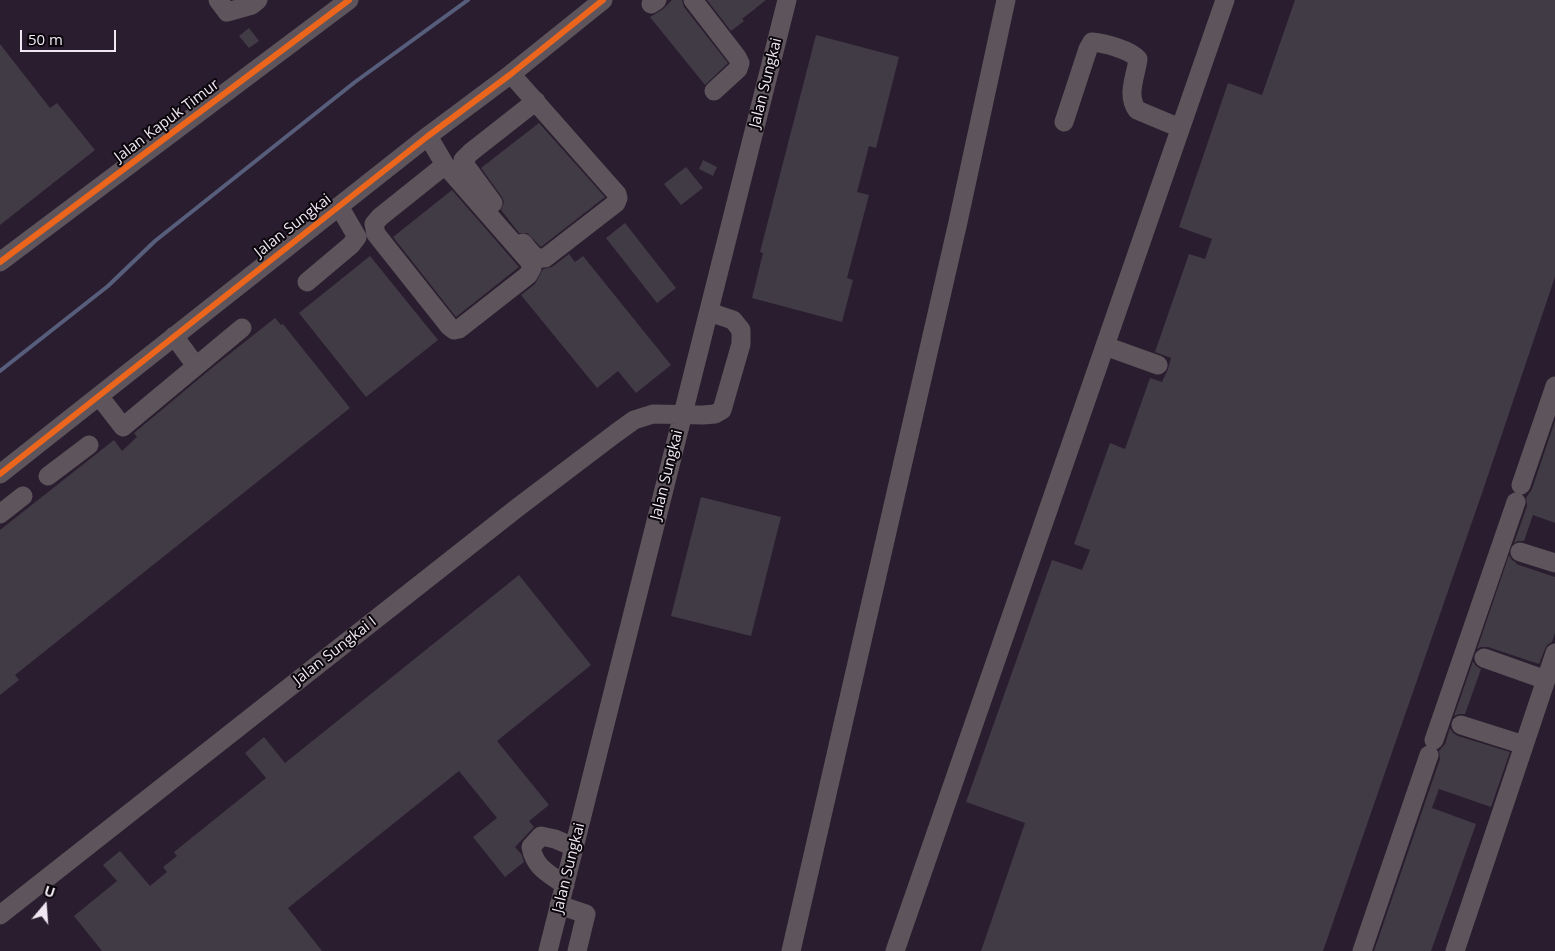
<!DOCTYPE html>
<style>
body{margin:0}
#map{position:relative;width:1555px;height:951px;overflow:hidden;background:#231c24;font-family:"Open Sans",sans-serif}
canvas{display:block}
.north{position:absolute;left:20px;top:881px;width:50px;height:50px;-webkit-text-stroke:4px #0a060c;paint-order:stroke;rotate:18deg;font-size:14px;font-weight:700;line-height:20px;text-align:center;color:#efe8f2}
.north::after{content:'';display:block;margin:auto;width:18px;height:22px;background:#efe8f2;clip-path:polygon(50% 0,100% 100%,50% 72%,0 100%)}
.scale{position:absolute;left:20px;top:30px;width:96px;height:22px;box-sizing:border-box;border:2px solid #efe8f2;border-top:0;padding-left:6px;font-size:15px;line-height:18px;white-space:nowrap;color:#efe8f2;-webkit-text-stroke:4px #0a060c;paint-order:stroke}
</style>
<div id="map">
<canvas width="1555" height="951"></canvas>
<div class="north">U</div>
<div class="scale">50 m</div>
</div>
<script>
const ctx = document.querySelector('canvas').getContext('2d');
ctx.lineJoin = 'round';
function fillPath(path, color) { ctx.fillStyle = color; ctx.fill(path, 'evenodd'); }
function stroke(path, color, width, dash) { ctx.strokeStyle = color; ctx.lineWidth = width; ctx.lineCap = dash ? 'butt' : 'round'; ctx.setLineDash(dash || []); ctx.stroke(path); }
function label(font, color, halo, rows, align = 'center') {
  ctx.font = font + ' "Open Sans",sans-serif'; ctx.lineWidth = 4; ctx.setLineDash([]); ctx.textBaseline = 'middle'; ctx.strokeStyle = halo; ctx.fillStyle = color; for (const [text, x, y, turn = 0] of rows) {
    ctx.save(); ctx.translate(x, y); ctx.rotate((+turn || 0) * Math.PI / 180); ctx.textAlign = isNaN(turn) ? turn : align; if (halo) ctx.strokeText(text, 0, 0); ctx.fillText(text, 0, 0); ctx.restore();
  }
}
fillPath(new Path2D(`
 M 0,0 L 1555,0 L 1555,951 L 0,951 Z`), '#2a1d2f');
stroke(new Path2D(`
 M 0,371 L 108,286 L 155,241 L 355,82 L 468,0`), '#575e7c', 4);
fillPath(new Path2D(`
 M 672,0 L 682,0 L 684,7 L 728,63 L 705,85 L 650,17 L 663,9 Z
 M 707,0 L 766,0 L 742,19 L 744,21 L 731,31 Z
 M 1295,0 L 1555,0 L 1555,277 L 1481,496 L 1323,951 L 981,951 L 1025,823 L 966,802 L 1052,560 L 1082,570 L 1090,550 L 1074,544 L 1110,443 L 1125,449 L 1150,378 L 1162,382 L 1168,369 L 1171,358 L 1155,352 L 1189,254 L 1205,259 L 1212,239 L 1179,227 L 1228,83 L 1262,95 Z
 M 249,28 L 259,41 L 249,48 L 239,36 Z
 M 816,35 L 899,57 L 876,148 L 869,146 L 857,192 L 869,195 L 847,278 L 853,280 L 842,322 L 752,298 L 763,253 L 760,252 Z
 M 0,44 L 50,108 L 57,103 L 95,150 L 0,225 Z
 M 539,123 L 605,197 L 541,247 L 527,233 L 519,233 L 501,210 L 504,202 L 502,197 L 481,168 Z
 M 703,160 L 717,167 L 713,176 L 699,169 Z
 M 686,167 L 703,188 L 681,205 L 664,184 Z
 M 452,190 L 519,267 L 456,317 L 393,237 Z
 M 625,223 L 676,288 L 657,303 L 606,238 Z
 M 569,254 L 575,262 L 583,256 L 671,365 L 636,393 L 618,371 L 597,388 L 521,295 L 535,284 L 543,269 L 552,267 Z
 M 370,256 L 438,340 L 366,397 L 299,313 Z
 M 275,318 L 281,325 L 283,324 L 350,408 L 15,675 L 19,680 L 0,695 L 0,530 L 114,440 L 122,451 L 137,437 L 134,433 L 213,367 Z
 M 1555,421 L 1555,523 L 1533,515 L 1524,541 L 1518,541 L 1514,543 L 1527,506 L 1526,498 L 1532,489 Z
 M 701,497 L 781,517 L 751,636 L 671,616 Z
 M 1509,555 L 1512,560 L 1517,563 L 1516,564 L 1555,577 L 1555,633 L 1552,642 L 1547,645 L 1545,649 L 1539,664 L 1488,647 L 1481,647 L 1477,649 Z
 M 519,575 L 591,665 L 497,741 L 549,805 L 529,821 L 534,827 L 515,847 L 522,855 L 524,862 L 505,877 L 473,837 L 497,818 L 459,771 L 288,908 L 322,951 L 102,951 L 74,916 L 117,881 L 103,865 L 120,851 L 150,886 L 167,872 L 163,867 L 177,856 L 174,852 L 266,778 L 245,753 L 264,737 L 285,763 Z
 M 1473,661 L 1476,666 L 1481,669 L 1465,714 L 1459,714 L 1454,716 Z
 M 1450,728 L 1453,733 L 1458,736 L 1510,752 L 1491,807 L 1439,789 L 1432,808 L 1476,824 L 1431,951 L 1374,951 L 1440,759 L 1439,751 L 1445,744 Z`), '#403b45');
stroke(new Path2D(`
 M 218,0 L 227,12 L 252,5 L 258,0
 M 693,0 L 737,57 L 740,63 L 738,69 L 714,91
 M 651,4 L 657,0
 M 511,74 L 617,194 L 618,198 L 616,203 L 545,258 C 534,260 530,251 523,243
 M 1064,122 L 1088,49 L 1092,42 C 1105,43 1130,50 1138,59 C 1136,76 1126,95 1137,110 L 1180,128
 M 428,136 L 445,165 L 529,261 L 532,268 L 528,275 L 459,329 L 454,330 L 449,326 L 376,234 L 374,224 L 380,217 L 445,165
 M 493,203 L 465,165 L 463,160 L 471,152 L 536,101
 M 0,262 L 349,0
 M 307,282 L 351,245 L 357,237 L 339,206
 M 174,336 L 196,366
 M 1105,346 L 1158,365
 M 99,396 L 123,427 L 242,328
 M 0,474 L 428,136 L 511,74 L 603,0
 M 48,476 L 89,445
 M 1521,485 L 1555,386
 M 0,514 L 23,496
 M 1520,552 L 1555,563
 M 1484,658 L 1546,680
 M 1461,725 L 1524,745
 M 1434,740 L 1516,502
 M 565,885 C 548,873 535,868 531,847 L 541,836 L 555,839 L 574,847
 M 559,905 L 586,914 L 577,951
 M 0,915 L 517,508 L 616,433 L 634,420 L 653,414 L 703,415 L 715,414 L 722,410 L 741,344 L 741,330 L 733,320 L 709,312
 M 548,951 L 787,0
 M 791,951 L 958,222 L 1006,0
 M 895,951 L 1225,0
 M 1362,951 L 1429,755
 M 1455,951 L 1555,653`), '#5e545b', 19);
stroke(new Path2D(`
 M 0,262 L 349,0
 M 0,474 L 428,136 L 511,74 L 603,0`), '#eb651d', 6);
label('15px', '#efe8f2', '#0a060c', [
 ["Jalan Sungkai",766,83,-76],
 ["Jalan Kapuk Timur",167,121,-37],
 ["Jalan Sungkai",293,226,-38],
 ["Jalan Sungkai",667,475,-76],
 ["Jalan Sungkai I",335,651,-38],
 ["Jalan Sungkai",569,868,-76]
]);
</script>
